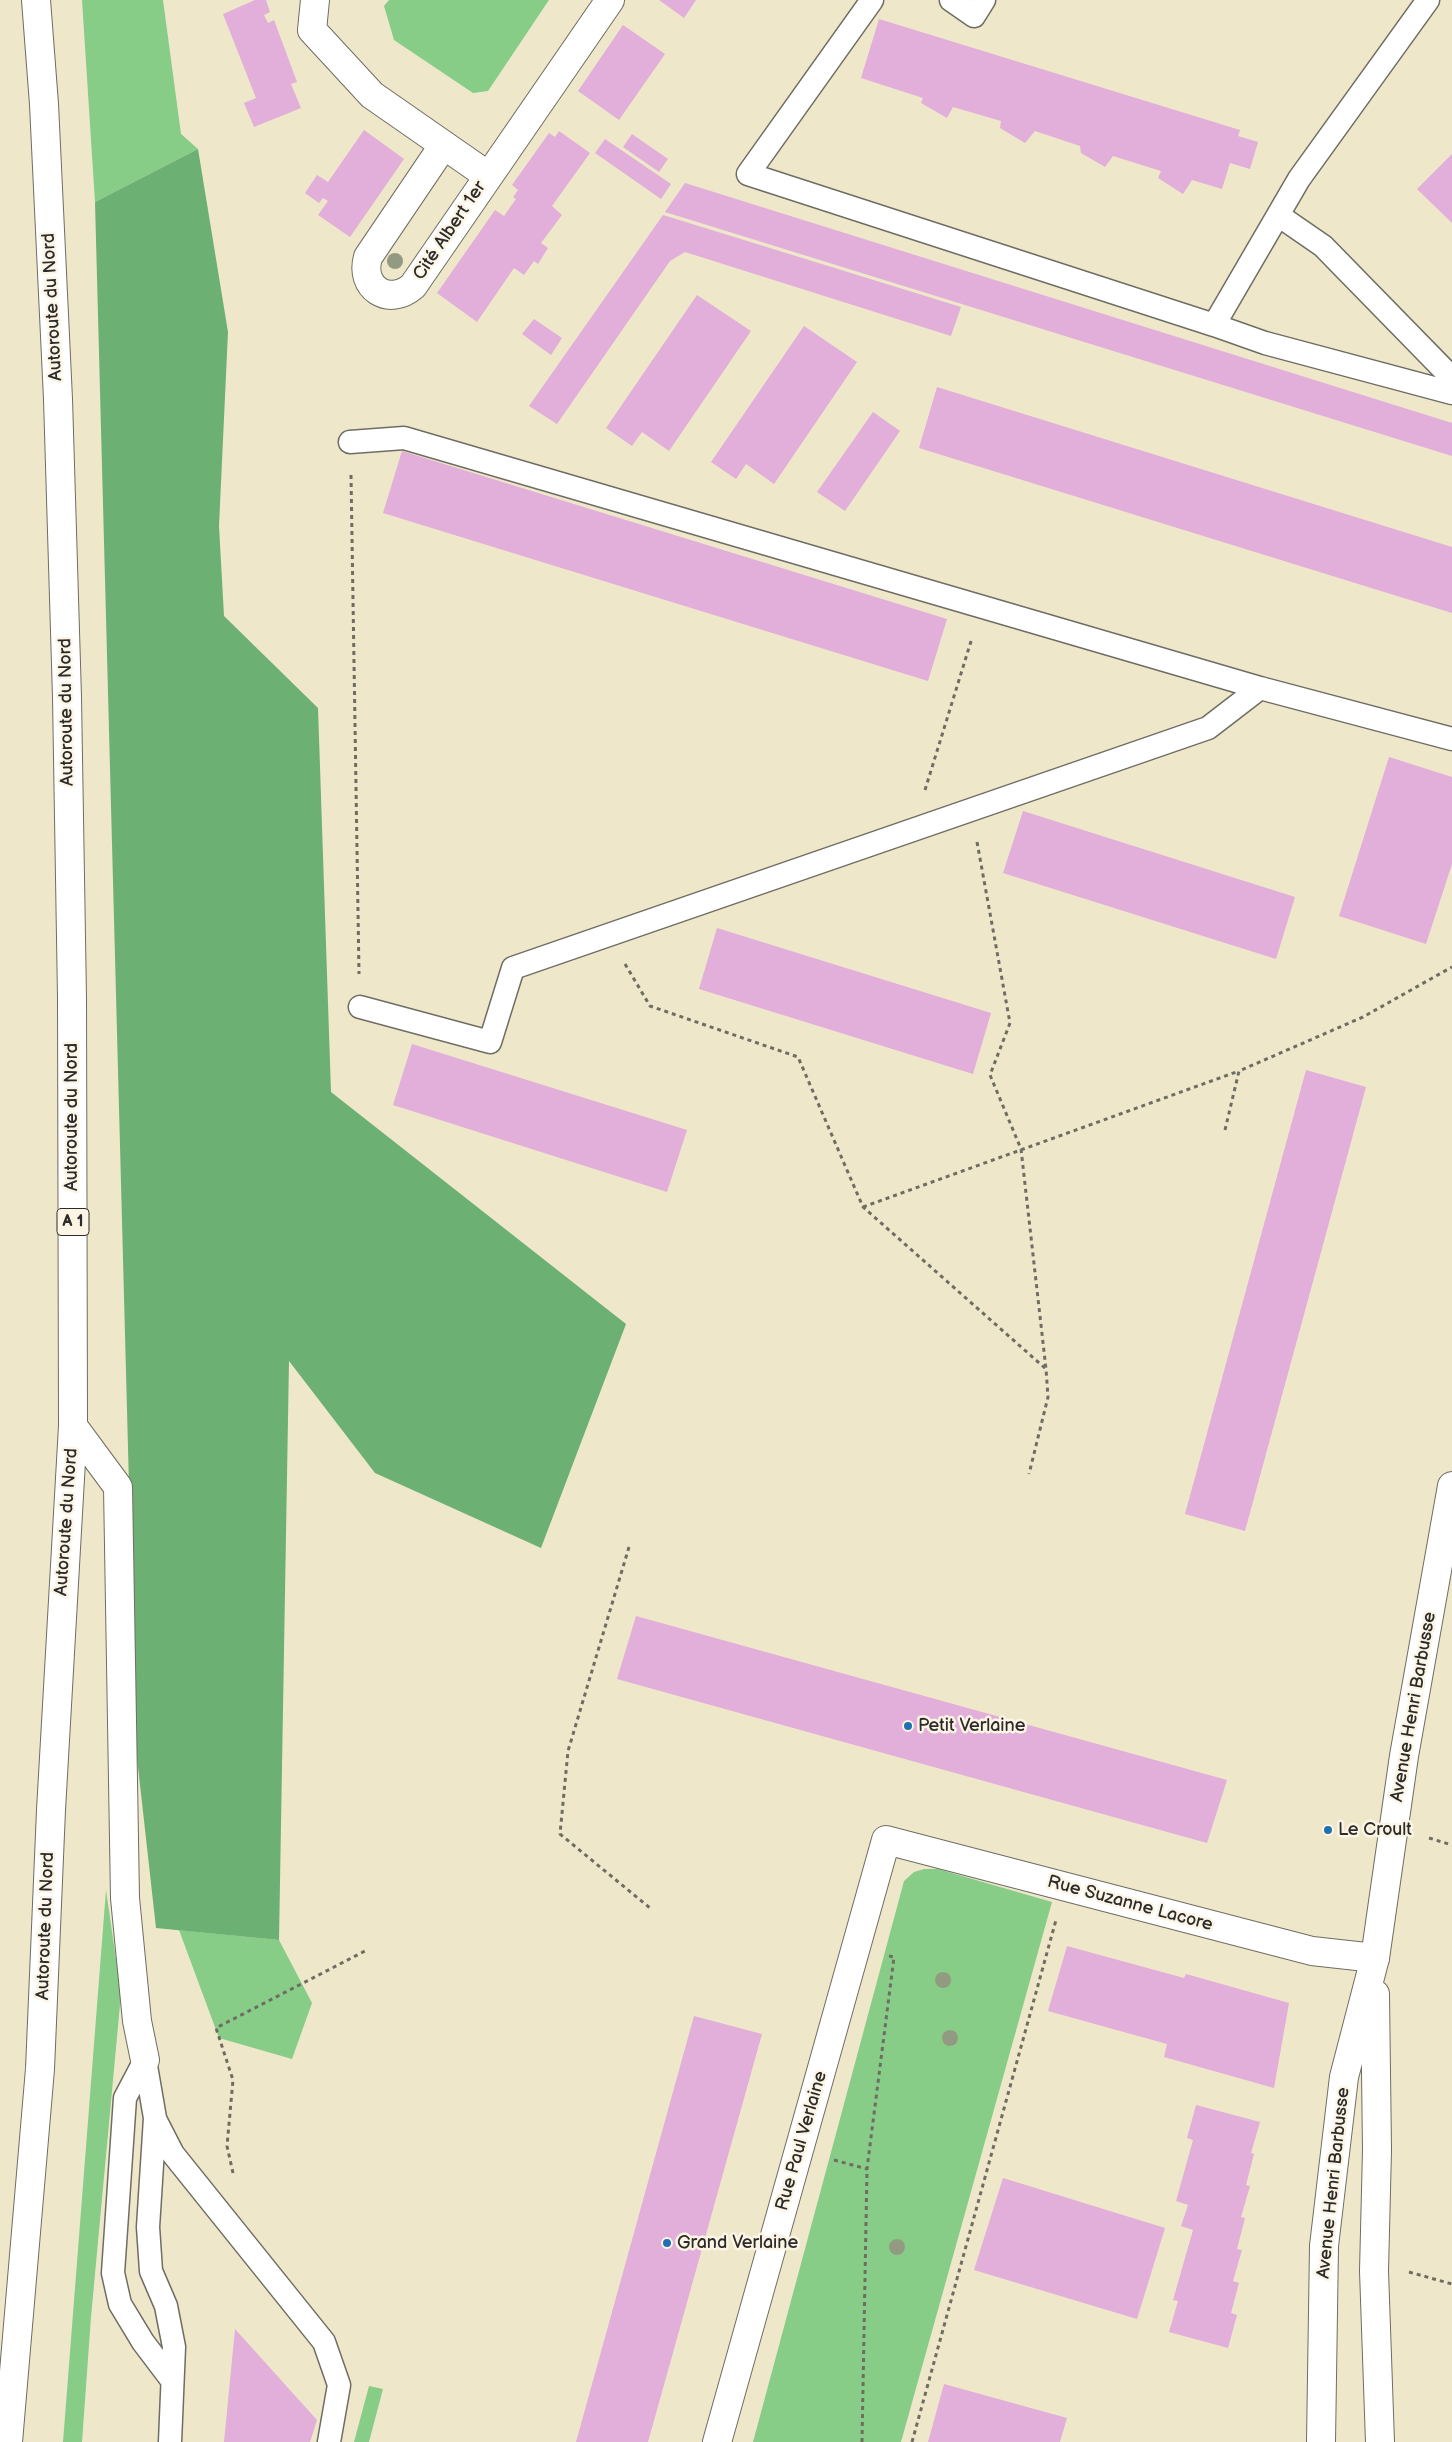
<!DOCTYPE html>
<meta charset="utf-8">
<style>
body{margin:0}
canvas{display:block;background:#eee7ca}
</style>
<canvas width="1452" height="2442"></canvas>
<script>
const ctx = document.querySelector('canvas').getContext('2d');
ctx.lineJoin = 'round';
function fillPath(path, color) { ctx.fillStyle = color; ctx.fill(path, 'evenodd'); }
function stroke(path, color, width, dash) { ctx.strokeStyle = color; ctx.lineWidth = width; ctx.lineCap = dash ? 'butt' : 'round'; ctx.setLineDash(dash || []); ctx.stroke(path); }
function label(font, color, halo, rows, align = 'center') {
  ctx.font = font + ' "Balsamiq Sans",sans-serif'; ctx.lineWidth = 5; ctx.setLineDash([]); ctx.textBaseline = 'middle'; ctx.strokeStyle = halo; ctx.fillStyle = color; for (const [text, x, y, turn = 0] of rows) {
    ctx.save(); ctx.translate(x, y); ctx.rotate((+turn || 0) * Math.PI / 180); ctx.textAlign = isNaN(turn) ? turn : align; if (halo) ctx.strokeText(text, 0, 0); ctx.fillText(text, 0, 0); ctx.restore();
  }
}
fillPath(new Path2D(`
 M 82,0 L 163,0 L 181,134 L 198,149 L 95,202 Z
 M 389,0 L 549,0 L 488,91 L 473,93 L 394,40 L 384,6 Z
 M 924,1869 L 938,1869 L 1052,1902 L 901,2442 L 753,2442 L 904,1881 L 914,1872 Z
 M 106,1890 L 121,1994 L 91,2317 L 82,2442 L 63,2442 Z
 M 179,1930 L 279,1940 L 312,2003 L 292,2059 L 219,2038 Z
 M 369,2386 L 383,2389 L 369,2442 L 354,2442 Z`), '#87cd88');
fillPath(new Path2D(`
 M 198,149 L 228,332 L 219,526 L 224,616 L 318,708 L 331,1092 L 626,1324 L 541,1548 L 375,1473 L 289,1361 L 279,1940 L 156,1928 L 136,1749 L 95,202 Z`), '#6db074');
fillPath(new Path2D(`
 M 255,0 L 266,0 L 270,12 L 264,15 L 268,23 L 274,20 L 297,82 L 291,84 L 301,108 L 254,127 L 244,103 L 256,98 L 223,14 Z
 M 659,0 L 696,0 L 684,18 Z
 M 879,19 L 1240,130 L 1238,136 L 1258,142 L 1250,169 L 1230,163 L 1222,189 L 1192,180 L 1183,194 L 1158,178 L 1161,171 L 1113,156 L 1105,167 L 1081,153 L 1080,146 L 1035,131 L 1025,143 L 1000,128 L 1001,121 L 953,107 L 947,118 L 921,103 L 923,98 L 861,78 Z
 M 623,25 L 665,54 L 619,120 L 578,91 Z
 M 364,130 L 404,159 L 350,237 L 318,215 L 328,201 L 323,198 L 319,203 L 305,193 L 317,175 L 328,182 Z
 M 559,131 L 590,153 L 552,206 L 562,215 L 541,243 L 548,248 L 538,264 L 534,261 L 524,275 L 514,268 L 477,322 L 437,293 L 495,210 L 504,216 L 516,199 L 513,197 L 518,190 L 512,185 L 549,133 L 555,137 Z
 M 632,134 L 668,159 L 659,172 L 623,147 Z
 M 605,139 L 671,184 L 661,199 L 595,153 Z
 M 1452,154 L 1452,223 L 1417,189 Z
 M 685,183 L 1452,423 L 1452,456 L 665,212 Z
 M 663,215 L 961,307 L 951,336 L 685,252 L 670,261 L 557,424 L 529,406 Z
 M 697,295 L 751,331 L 669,451 L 642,432 L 632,446 L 606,428 Z
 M 534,319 L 562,338 L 551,355 L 522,334 Z
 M 804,326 L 857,362 L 774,484 L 746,464 L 736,479 L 711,462 Z
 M 937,387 L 1452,547 L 1452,613 L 919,448 Z
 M 873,412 L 900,431 L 845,511 L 817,492 Z
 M 402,451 L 947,619 L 928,681 L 383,513 Z
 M 1389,757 L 1452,777 L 1452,864 L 1426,944 L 1339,916 Z
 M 1023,811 L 1295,897 L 1276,959 L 1003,873 Z
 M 717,928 L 991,1013 L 973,1074 L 699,989 Z
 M 412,1044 L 687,1130 L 667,1192 L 393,1105 Z
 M 1306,1070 L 1366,1087 L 1245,1531 L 1185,1514 Z
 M 636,1616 L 1227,1780 L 1207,1843 L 617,1679 Z
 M 1067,1946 L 1184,1978 L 1186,1974 L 1289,2003 L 1274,2088 L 1164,2057 L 1167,2044 L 1048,2011 Z
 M 694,2016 L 762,2034 L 648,2442 L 576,2442 Z
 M 1196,2105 L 1260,2122 L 1251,2153 L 1254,2154 L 1246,2185 L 1250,2186 L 1241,2217 L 1245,2218 L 1237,2249 L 1242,2250 L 1233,2281 L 1239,2283 L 1231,2313 L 1237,2315 L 1228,2348 L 1169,2332 L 1178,2301 L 1173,2300 L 1193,2230 L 1181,2226 L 1188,2205 L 1176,2201 L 1193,2140 L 1187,2138 Z
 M 1003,2178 L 1165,2228 L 1137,2319 L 974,2270 Z
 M 235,2329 L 317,2420 L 310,2442 L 224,2442 Z
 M 944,2384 L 1067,2418 L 1060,2442 L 928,2442 Z`), '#e2aeda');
const service = new Path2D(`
 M 872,0 L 748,174 L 1214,325 L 1299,179 L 1428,0
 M 951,0 L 974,16 L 984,0
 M 1278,215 L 1323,246 L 1452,378
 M 1214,325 L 1265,343 L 1452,393
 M 350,442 L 404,438 L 1260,688 L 1208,728 L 513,968 L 490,1042 L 360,1007
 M 1260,688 L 1452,739
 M 145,2060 L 155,2118 L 148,2227 L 151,2271 L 166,2306 L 174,2347 L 170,2442
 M 145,2060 L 125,2098 L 113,2273 L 120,2304 L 143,2342 L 171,2379
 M 155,2119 L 173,2154 L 324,2342 L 339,2385 L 329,2442`);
const minor = new Path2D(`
 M 315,0 L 312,30 L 372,95 L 487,175
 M 443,146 L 368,257 C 359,288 389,307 413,286 L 610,0
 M 717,2442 L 886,1840 L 1312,1951 L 1375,1958`);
const secondary = new Path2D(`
 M 1375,1994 L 1377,2150 L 1374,2271 L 1380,2442
 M 1321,2442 L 1324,2246 L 1344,2077 L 1375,1958 L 1404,1756 L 1452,1486`);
const motorway = new Path2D(`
 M 73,1426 L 118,1487 L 125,1898 L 137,2021 L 145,2060
 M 8,2442 L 40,2069 L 51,1810 L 73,1426 L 72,998 L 67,697 L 58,399 L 44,104 L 36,0`);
stroke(service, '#6f6d63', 25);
stroke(minor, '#6f6d63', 30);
stroke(secondary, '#6f6d63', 30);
stroke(motorway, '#6f6d63', 30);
stroke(new Path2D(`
 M 351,475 L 359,974
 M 925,790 L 972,638
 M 977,842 L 1010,1023 L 990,1075 L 1021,1149 L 1046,1369 L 1048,1397 L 1029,1474
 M 625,964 L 650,1006 L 798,1057 L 863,1207 L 1046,1369
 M 1225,1130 L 1239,1071 L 1363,1017 L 1452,967
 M 863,1207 L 1239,1071
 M 629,1547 L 568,1751 L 560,1834 L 650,1908
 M 1429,1838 L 1452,1845
 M 834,2160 L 867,2169
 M 233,2173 L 227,2146 L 233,2080 L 216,2028 L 367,1950
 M 1409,2272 L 1452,2284
 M 862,2442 L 867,2169 L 894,1957 L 889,1956
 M 912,2442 L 1056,1920`), '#6f6d63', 3, [4, 4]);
stroke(service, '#fff', 22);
stroke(minor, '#fff', 28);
stroke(secondary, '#fff', 28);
stroke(motorway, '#fff', 28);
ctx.fillStyle = '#929b82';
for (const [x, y] of [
 [395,261],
 [943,1980],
 [950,2038],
 [897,2247]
]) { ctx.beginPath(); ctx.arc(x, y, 8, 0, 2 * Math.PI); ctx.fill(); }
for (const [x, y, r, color] of [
 [908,1726,5,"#1f6fb2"],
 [1328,1830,5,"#1f6fb2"],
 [667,2243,5,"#1f6fb2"]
]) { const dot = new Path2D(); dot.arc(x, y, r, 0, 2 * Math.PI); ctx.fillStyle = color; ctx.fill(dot); stroke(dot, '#fcf5e5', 2); }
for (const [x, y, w] of [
 [73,1222,32]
]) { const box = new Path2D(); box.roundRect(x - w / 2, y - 13.5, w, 27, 4); ctx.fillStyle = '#fcf5e5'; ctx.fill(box); stroke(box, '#2b2b2b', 1); }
label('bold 16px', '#2b2b2b', null, [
 ["A 1",73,1222]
]);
label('18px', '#2b2b2b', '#fcf5e5', [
 ["Cité Albert 1er",450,231,-56],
 ["Autoroute du Nord",53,307,-93],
 ["Autoroute du Nord",67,712,-91],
 ["Autoroute du Nord",72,1117,-90],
 ["Autoroute du Nord",67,1522,-86],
 ["Avenue Henri Barbusse",1414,1707,-80],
 ["Rue Suzanne Lacore",1130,1904,15],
 ["Autoroute du Nord",46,1926,-88],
 ["Rue Paul Verlaine",802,2141,-74],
 ["Avenue Henri Barbusse",1334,2183,-84]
]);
label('18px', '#2b2b2b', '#fcf5e5', [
 ["Petit Verlaine",918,1726],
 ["Le Croult",1338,1830],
 ["Grand Verlaine",677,2243]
], 'left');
</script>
